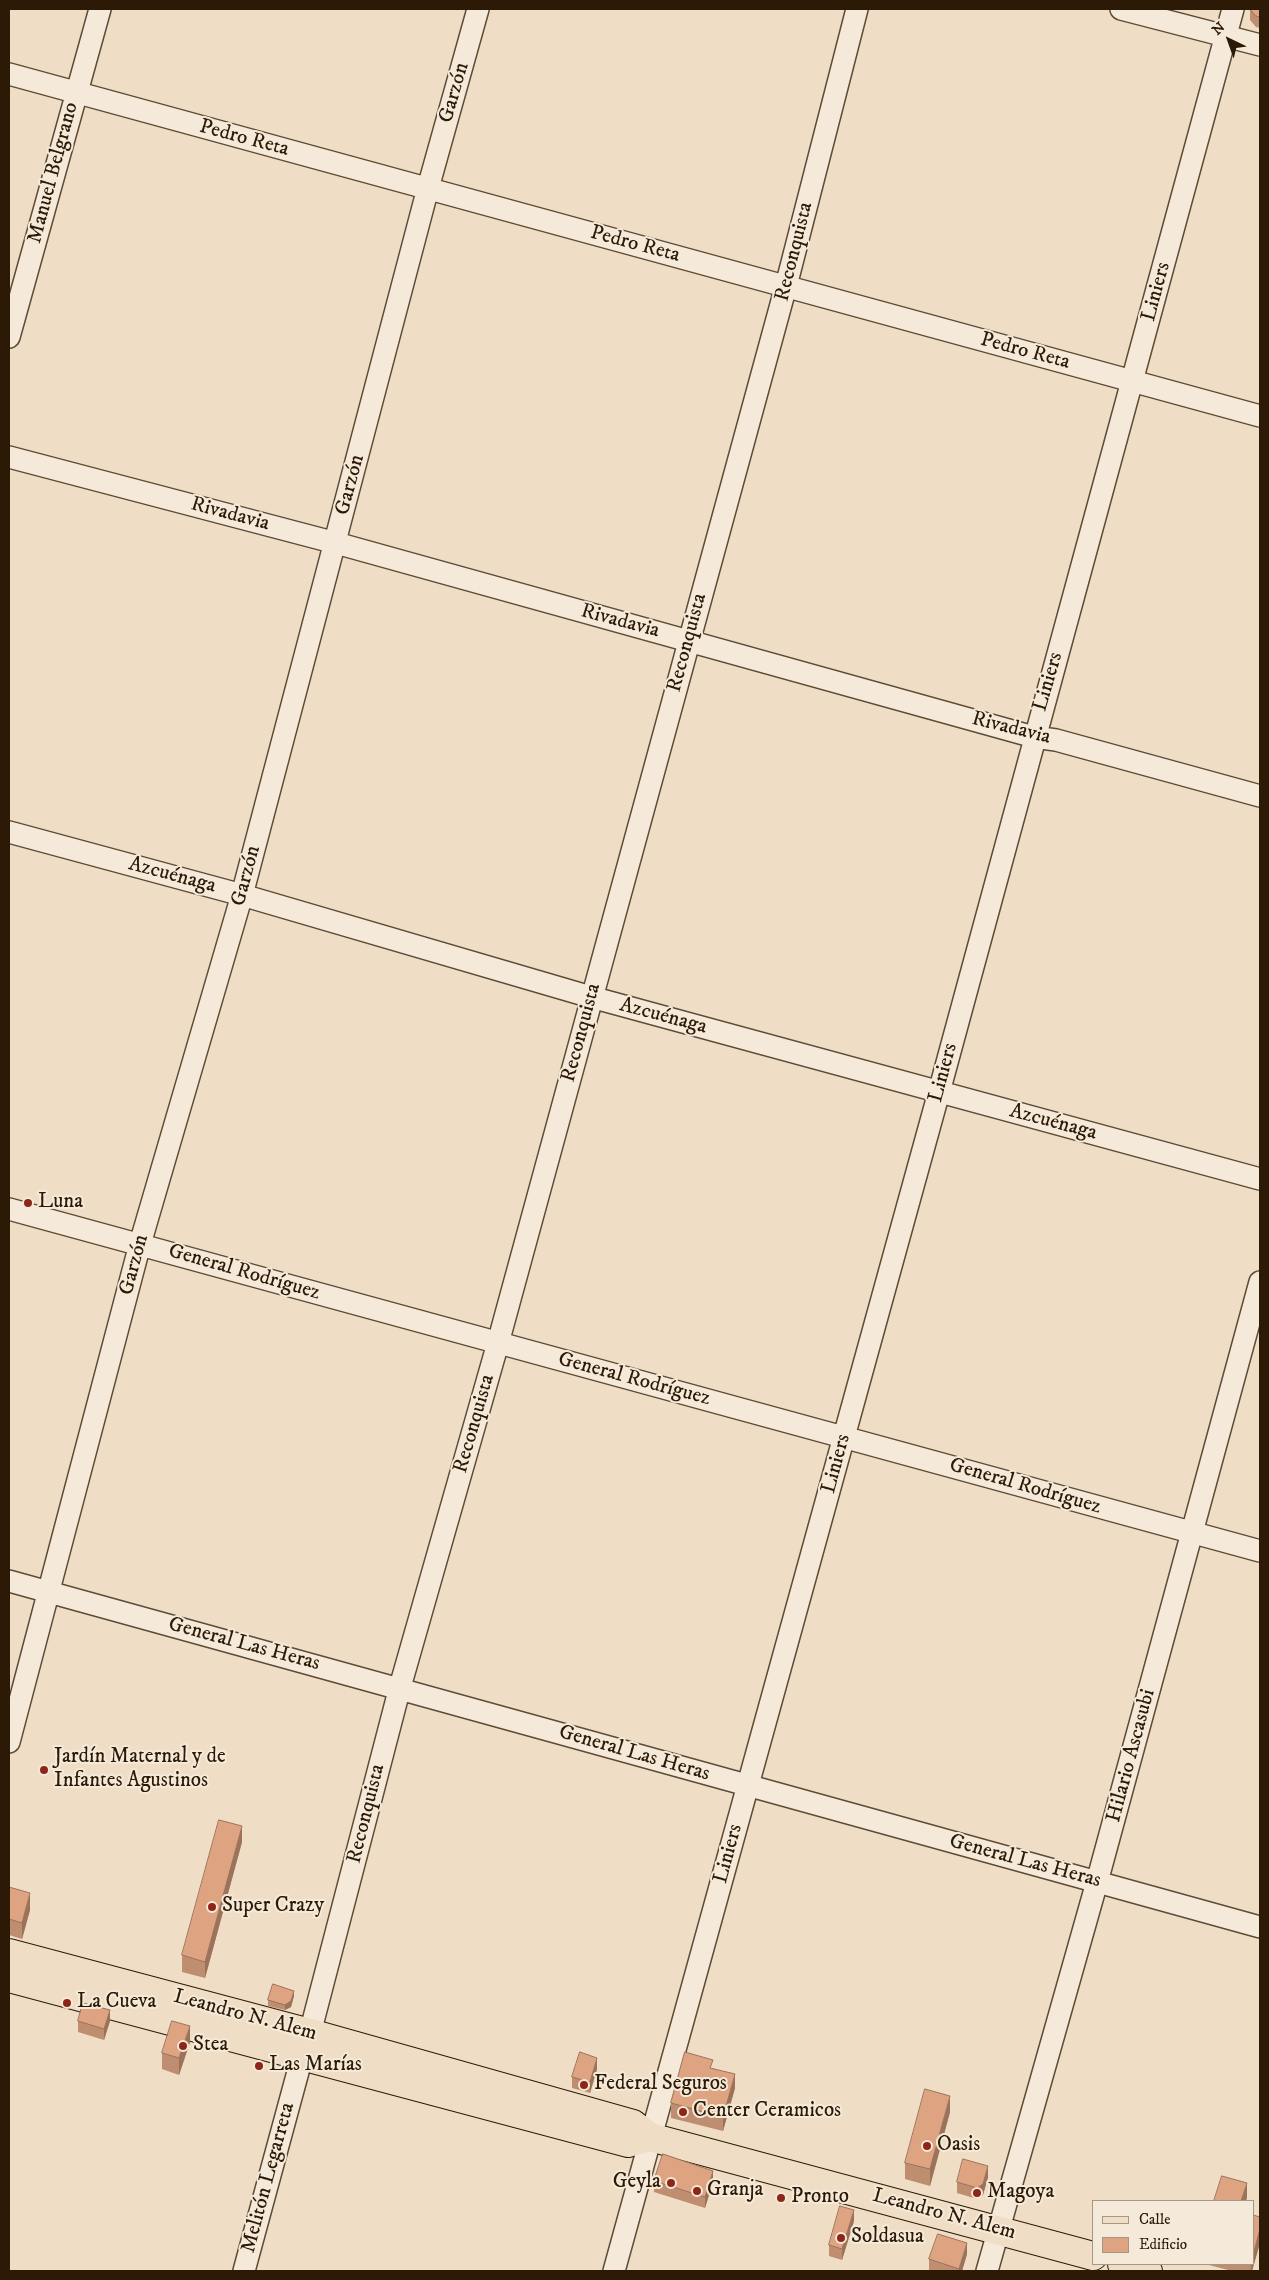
<!DOCTYPE html>
<meta charset="utf-8">
<style>
body{margin:0}
#map{position:relative;width:1269px;height:2280px;overflow:hidden;background:#efdec5;font-family:"IM FELL DW Pica",serif}
canvas{display:block}
.frame{position:absolute;inset:0;border:10px solid #2c1a07;pointer-events:none}
.legend{position:absolute;left:1092px;top:2200px;width:162px;height:65px;box-sizing:border-box;background:#f5ead9;border:1px solid #a59785;margin:0;padding:6px 9px;list-style:none;font-size:15px;color:#2c1a07}
.legend li{display:flex;align-items:center;gap:10px;height:25px}
.legend b{width:25px;border:1px solid #a59785}
.north{position:absolute;left:1204px;top:15px;width:50px;height:50px;-webkit-text-stroke:4px #f5ead9;paint-order:stroke;rotate:318deg;font-size:14px;font-weight:700;line-height:20px;text-align:center;color:#2c1a07}
.north::after{content:'';display:block;margin:auto;width:18px;height:22px;background:#2c1a07;clip-path:polygon(50% 0,100% 100%,50% 72%,0 100%)}
</style>
<div id="map">
<canvas width="1269" height="2280"></canvas>
<div class="frame"></div>
<ul class="legend">
<li><b style="height:6px;background:#efdec5"></b>Calle</li>
<li><b style="height:14px;background:#dea482"></b>Edificio</li>
</ul>
<div class="north">N</div>
</div>
<script>
const ctx = document.querySelector('canvas').getContext('2d');
ctx.lineJoin = 'round';
function stroke(path, color, width, dash) { ctx.strokeStyle = color; ctx.lineWidth = width; ctx.lineCap = dash ? 'butt' : 'round'; ctx.setLineDash(dash || []); ctx.stroke(path); }
function fillPath(path, color) { ctx.fillStyle = color; ctx.fill(path, 'evenodd'); }
function label(font, color, halo, rows, align = 'center') {
  ctx.font = font + ' "IM FELL DW Pica",serif'; ctx.lineWidth = 4; ctx.setLineDash([]); ctx.textBaseline = 'middle'; ctx.strokeStyle = halo; ctx.fillStyle = color; for (const [text, x, y, turn = 0] of rows) {
    ctx.save(); ctx.translate(x, y); ctx.rotate((+turn || 0) * Math.PI / 180); ctx.textAlign = isNaN(turn) ? turn : align; if (halo) ctx.strokeText(text, 0, 0); ctx.fillText(text, 0, 0); ctx.restore();
  }
}
const minor = new Path2D(`
 M 1121,9 L 1260,45
 M 9,74 L 1260,416
 M 9,337 L 100,9
 M 9,457 L 336,543 L 1034,737 L 1056,740 L 1260,796
 M 9,832 L 242,895 L 591,997 L 1260,1179
 M 9,1209 L 1260,1551
 M 9,1581 L 1260,1927
 M 9,1742 L 140,1244 L 242,895 L 428,188 L 478,9
 M 244,2271 L 302,2057 L 310,2033 L 400,1687 L 498,1343 L 786,286 L 857,9
 M 614,2271 L 939,1092 L 1233,9
 M 987,2271 L 1097,1882 L 1260,1282`);
const major = new Path2D(`
 M 9,1953 L 310,2033 L 633,2124 L 650,2137 L 1093,2256
 M 9,1978 L 628,2143 L 650,2137
 M 1122,2264 L 1148,2271`);
stroke(minor, '#5d4b36', 24);
stroke(major, '#2c1a07', 30);
stroke(minor, '#f5ead9', 21);
stroke(major, '#efdec5', 28);
fillPath(new Path2D(`
 M 1250,9 L 1260,9 L 1260,28 L 1256,27 L 1250,20 Z
 M 242,1842 L 205,1978 L 182,1972 L 182,1955 Z
 M 9,1887 L 30,1910 L 22,1939 L 9,1935 Z
 M 294,1996 L 291,2007 L 285,2010 L 268,2006 L 268,2000 Z
 M 78,2021 L 110,2021 L 104,2040 L 78,2032 Z
 M 190,2042 L 179,2075 L 162,2069 L 162,2053 Z
 M 713,2068 L 735,2088 L 723,2131 L 671,2118 L 671,2103 Z
 M 597,2069 L 590,2093 L 572,2088 L 572,2077 Z
 M 950,2112 L 930,2186 L 905,2179 L 905,2163 Z
 M 988,2177 L 983,2195 L 977,2199 L 957,2193 L 957,2182 Z
 M 654,2181 L 713,2182 L 705,2208 L 654,2192 Z
 M 1260,2217 L 1260,2243 L 1252,2271 L 1232,2271 L 1205,2264 L 1253,2264 Z
 M 854,2221 L 842,2260 L 829,2256 L 829,2245 Z
 M 967,2254 L 962,2271 L 932,2271 L 929,2270 L 929,2259 Z`), '#bf8d70');
fillPath(new Path2D(`
 M 242,1826 L 242,1842 L 205,1978 L 205,1962 Z
 M 30,1893 L 30,1910 L 22,1939 L 22,1923 Z
 M 294,1991 L 294,1996 L 291,2007 L 285,2010 L 285,2005 Z
 M 110,2010 L 110,2021 L 104,2040 L 104,2029 Z
 M 190,2026 L 190,2042 L 179,2075 L 179,2058 Z
 M 597,2058 L 597,2069 L 590,2093 L 590,2082 Z
 M 735,2074 L 735,2088 L 723,2131 L 723,2117 Z
 M 950,2096 L 950,2112 L 930,2186 L 930,2169 Z
 M 988,2166 L 988,2177 L 983,2195 L 977,2199 L 977,2188 Z
 M 713,2171 L 713,2182 L 705,2208 L 705,2197 Z
 M 1247,2183 L 1247,2198 L 1246,2201 L 1241,2201 Z
 M 854,2210 L 854,2221 L 842,2260 L 842,2249 Z
 M 1260,2229 L 1260,2243 L 1252,2271 L 1251,2271 L 1251,2264 L 1253,2264 L 1253,2255 Z
 M 967,2243 L 967,2254 L 962,2271 L 959,2271 L 959,2269 Z`), '#9b735b');
const building = new Path2D(`
 M 1250,9 L 1260,9 L 1260,17 L 1256,16 Z
 M 219,1820 L 242,1826 L 205,1962 L 182,1955 Z
 M 9,1887 L 30,1893 L 22,1923 L 9,1919 Z
 M 273,1984 L 294,1991 L 291,2001 L 285,2005 L 268,2000 Z
 M 83,2003 L 110,2010 L 104,2029 L 78,2021 Z
 M 172,2021 L 190,2026 L 179,2058 L 162,2053 Z
 M 580,2052 L 597,2058 L 590,2082 L 572,2077 Z
 M 685,2052 L 713,2060 L 710,2068 L 735,2074 L 723,2117 L 671,2103 Z
 M 925,2089 L 950,2096 L 930,2169 L 905,2163 Z
 M 663,2154 L 713,2171 L 705,2197 L 654,2181 Z
 M 963,2159 L 988,2166 L 983,2184 L 977,2188 L 957,2182 Z
 M 1222,2176 L 1247,2183 L 1241,2201 L 1214,2201 Z
 M 840,2206 L 854,2210 L 842,2249 L 829,2245 Z
 M 1253,2215 L 1260,2217 L 1260,2229 L 1253,2255 Z
 M 938,2234 L 967,2243 L 959,2269 L 929,2259 Z`);
fillPath(building, '#dea482');
stroke(building, '#9b735b', 1);
for (const [x, y, r, color] of [
 [28,1203,5,"#8f2418"],
 [44,1770,5,"#8f2418"],
 [212,1907,5,"#8f2418"],
 [67,2003,5,"#8f2418"],
 [183,2046,5,"#8f2418"],
 [259,2066,5,"#8f2418"],
 [584,2085,5,"#8f2418"],
 [683,2112,5,"#8f2418"],
 [927,2146,5,"#8f2418"],
 [671,2183,5,"#8f2418"],
 [697,2191,5,"#8f2418"],
 [977,2193,5,"#8f2418"],
 [781,2198,5,"#8f2418"],
 [841,2238,5,"#8f2418"]
]) { const dot = new Path2D(); dot.arc(x, y, r, 0, 2 * Math.PI); ctx.fillStyle = color; ctx.fill(dot); stroke(dot, '#f5ead9', 2); }
label('21px', '#2c1a07', '#f5ead9', [
 ["Garzón",455,93,-74],
 ["Pedro Reta",244,139,15],
 ["Manuel Belgrano",54,173,-75],
 ["Pedro Reta",635,245,15],
 ["Reconquista",795,252,-76],
 ["Liniers",1157,292,-75],
 ["Pedro Reta",1025,352,15],
 ["Garzón",351,485,-75],
 ["Rivadavia",230,515,15],
 ["Rivadavia",620,622,15],
 ["Reconquista",688,643,-75],
 ["Liniers",1049,682,-74],
 ["Rivadavia",1011,729,14],
 ["Azcuénaga",172,876,15],
 ["Garzón",247,876,-75],
 ["Azcuénaga",663,1017,15],
 ["Reconquista",582,1033,-75],
 ["Liniers",944,1073,-75],
 ["Azcuénaga",1053,1123,15],
 ["Garzón",135,1265,-75],
 ["General Rodríguez",244,1273,16],
 ["General Rodríguez",634,1380,15],
 ["Reconquista",475,1424,-74],
 ["Liniers",837,1464,-75],
 ["General Rodríguez",1025,1487,16],
 ["General Las Heras",244,1645,15],
 ["General Las Heras",634,1754,16],
 ["Hilario Ascasubi",1132,1756,-75],
 ["Reconquista",367,1814,-76],
 ["Liniers",729,1854,-75],
 ["General Las Heras",1025,1862,15],
 ["Leandro N. Alem",245,2016,15],
 ["Melitón Legarreta",269,2178,-75],
 ["Leandro N. Alem",944,2215,15]
]);
label('21px', '#2c1a07', '#f5ead9', [
 ["Luna",38,1203],
 ["Jardín Maternal y de",54,1758],
 ["Infantes Agustinos",54,1782],
 ["Super Crazy",222,1907],
 ["La Cueva",77,2003],
 ["Stea",193,2046],
 ["Las Marías",269,2066],
 ["Federal Seguros",594,2085],
 ["Center Ceramicos",693,2112],
 ["Oasis",937,2146],
 ["Geyla",661,2183,"right"],
 ["Granja",707,2191],
 ["Magoya",987,2193],
 ["Pronto",791,2198],
 ["Soldasua",851,2238]
], 'left');
</script>
